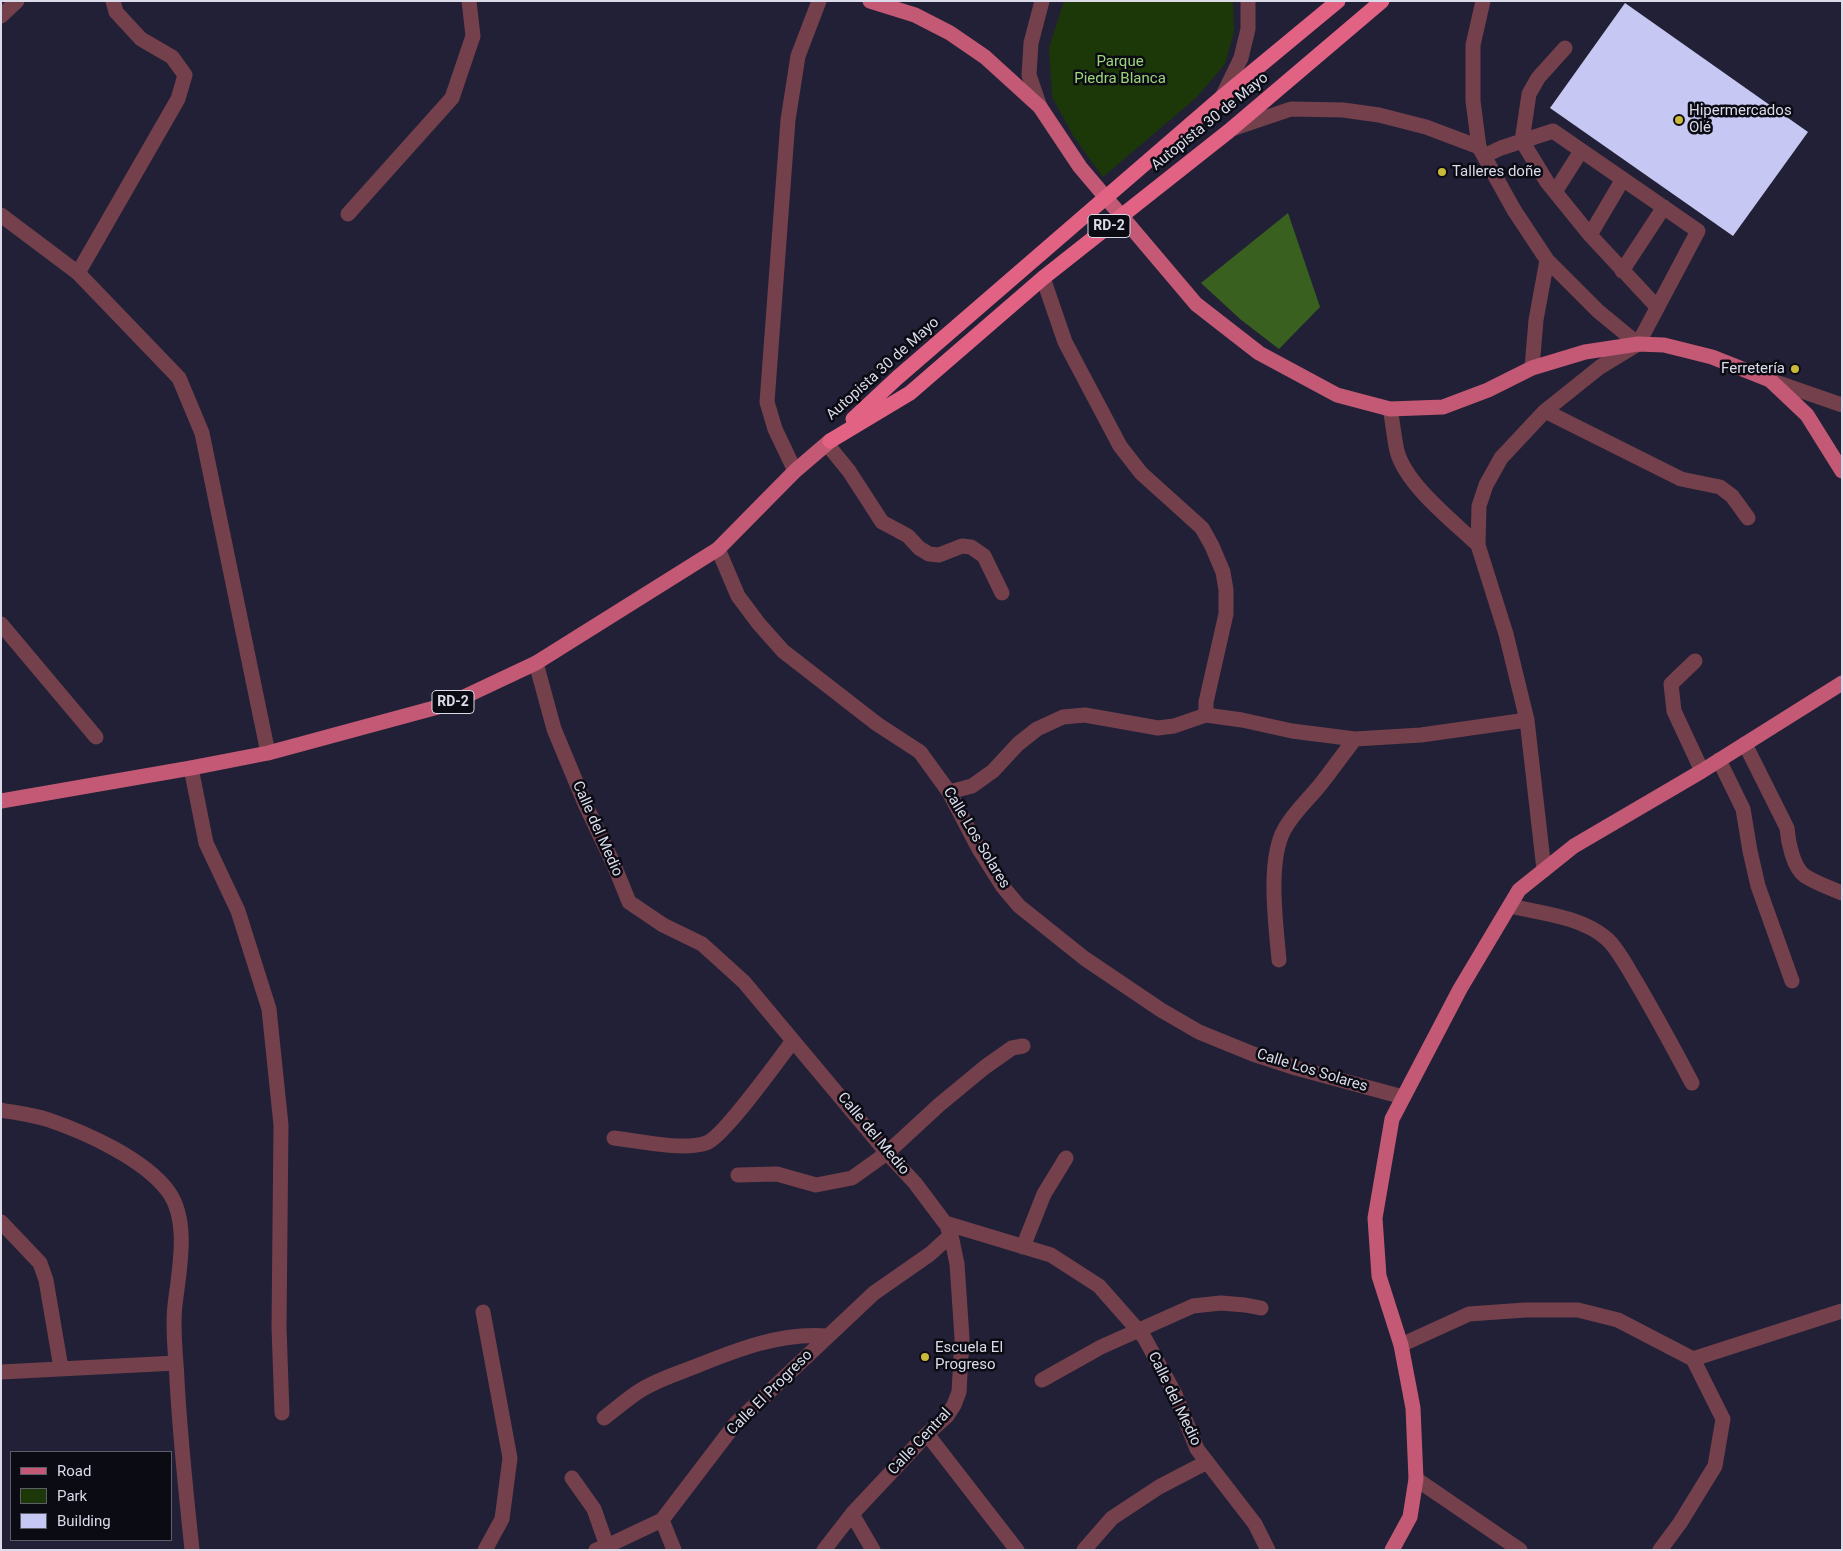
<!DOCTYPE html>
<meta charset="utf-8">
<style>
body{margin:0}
#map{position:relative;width:1843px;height:1551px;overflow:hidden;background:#212036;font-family:Roboto,sans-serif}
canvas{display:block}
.frame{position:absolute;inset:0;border:2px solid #dbdbea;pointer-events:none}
.legend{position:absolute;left:10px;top:1451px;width:162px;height:90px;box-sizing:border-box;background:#0b0b14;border:1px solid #5e5e6a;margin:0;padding:6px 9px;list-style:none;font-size:15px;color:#dbdbea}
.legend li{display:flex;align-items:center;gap:10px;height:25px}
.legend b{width:25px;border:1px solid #5e5e6a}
</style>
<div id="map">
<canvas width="1843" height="1551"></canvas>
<div class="frame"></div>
<ul class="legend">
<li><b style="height:6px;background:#c35974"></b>Road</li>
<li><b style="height:14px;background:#1d3808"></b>Park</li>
<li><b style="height:14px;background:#c7c7f3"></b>Building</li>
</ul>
</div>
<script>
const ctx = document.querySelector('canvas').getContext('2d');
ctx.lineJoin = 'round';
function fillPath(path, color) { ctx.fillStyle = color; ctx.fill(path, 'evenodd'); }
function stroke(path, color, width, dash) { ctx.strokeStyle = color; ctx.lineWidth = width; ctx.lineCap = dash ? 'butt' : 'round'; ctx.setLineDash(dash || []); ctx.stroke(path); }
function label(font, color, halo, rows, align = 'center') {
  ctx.font = font + ' Roboto,sans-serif'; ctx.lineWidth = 5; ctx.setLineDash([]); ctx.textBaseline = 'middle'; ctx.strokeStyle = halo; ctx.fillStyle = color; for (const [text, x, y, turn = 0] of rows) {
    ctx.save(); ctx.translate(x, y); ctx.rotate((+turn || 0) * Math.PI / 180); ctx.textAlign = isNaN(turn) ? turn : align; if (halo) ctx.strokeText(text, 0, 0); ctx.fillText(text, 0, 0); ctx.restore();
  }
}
fillPath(new Path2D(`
 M 1064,1 L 1233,1 L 1234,32 L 1225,64 L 1197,97 L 1103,177 L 1074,137 L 1052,97 L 1049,48 Z`), '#1d3808');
fillPath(new Path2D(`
 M 1288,213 L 1320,307 L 1279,349 L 1240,319 L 1201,283 Z`), '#3a6020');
fillPath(new Path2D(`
 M 1625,3 L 1808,132 L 1733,236 L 1550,108 Z`), '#c7c7f3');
stroke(new Path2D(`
 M 1483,1 L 1473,45 L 1473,101 L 1479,147 L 1514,210 L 1547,260 L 1598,311 L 1638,344
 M 1,16 L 17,1
 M 1565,48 L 1538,78 L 1529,94 L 1522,141 L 1547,182 L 1590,235 L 1657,307
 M 1222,97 L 1241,58 L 1248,29 L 1248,1
 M 1040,107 L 1029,75 L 1031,43 L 1042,1
 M 1232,129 L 1291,109 L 1343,110 L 1379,115 L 1426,127 L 1479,147
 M 1484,156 L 1501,148 L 1553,131 L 1698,231 L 1638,344 L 1600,367 L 1545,411 L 1501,458 L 1486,485 L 1479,506 L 1478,545 L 1506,634 L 1527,720 L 1544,870
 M 1555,192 L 1581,151
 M 348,214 L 452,98 L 473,36 L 469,1
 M 1,215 L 78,273 L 179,378 L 202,433 L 268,753
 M 1590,235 L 1623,179
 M 1622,271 L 1664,207
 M 78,273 L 178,99 L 185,75 L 172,57 L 141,39 L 116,12 L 113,1
 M 1043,278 L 1065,342 L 1120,446 L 1141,473 L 1202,528 L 1212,546 L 1223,572 L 1226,590 L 1226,614 L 1206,702 L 1206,715
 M 1532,368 L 1536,320 L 1547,260
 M 1770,380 L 1842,405
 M 1390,409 C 1393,423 1394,438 1397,451 C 1406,485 1453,521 1478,545
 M 1545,411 L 1681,479 L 1720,487 L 1732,496 L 1748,518
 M 827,444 L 849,471 L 882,522 L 908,536 L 919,548 L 929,554 L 939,555 L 962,546 L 971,547 L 984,556 L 1002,593
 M 795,471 L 775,429 L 767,402 L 788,120 L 798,56 L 819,1
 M 718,549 L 738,596 L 759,624 L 783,651 L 877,724 L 920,752 L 949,792 L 979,849 L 1003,887 L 1019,906 L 1084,958 L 1161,1010 L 1199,1032 L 1253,1054 L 1296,1068 L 1403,1097
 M 1,624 L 96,737
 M 1695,661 L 1671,684 L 1674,711 L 1702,771
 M 536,663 L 554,729 L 586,806 L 614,865 L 629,902 L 663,925 L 702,944 L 744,982 L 887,1153 L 915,1183 L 945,1223 L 1051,1255 L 1099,1286 L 1144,1337 L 1175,1394 L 1197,1449 L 1255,1524 L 1268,1550
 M 1745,744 L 1787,828 C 1788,841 1793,868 1805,876 C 1816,883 1830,888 1842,893
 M 1719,760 L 1743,809 L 1750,851 L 1758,886 L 1792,981
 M 191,768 L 206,843 L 238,911 L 269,1009 L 281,1125 L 279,1327 L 282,1413
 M 949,792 L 972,786 L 993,771 L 1018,744 L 1037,729 L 1063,717 L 1085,715 L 1158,728 L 1174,726 L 1206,715 L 1242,720 L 1292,731 L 1355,739 L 1421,735 L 1527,720
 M 1510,906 C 1541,913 1582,917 1607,939 C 1618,949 1627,967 1635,980 C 1655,1014 1674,1049 1692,1083
 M 1279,960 C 1276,925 1267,862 1284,830 C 1293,813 1308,800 1320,785 C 1332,770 1343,754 1355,739
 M 1,1110 C 17,1113 34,1115 49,1120 C 87,1133 144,1159 168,1191 C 190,1221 179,1270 175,1305 C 172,1329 176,1356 177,1380 C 180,1437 186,1493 192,1550
 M 614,1138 C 639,1141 683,1151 706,1143 C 723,1138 778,1060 793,1041
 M 738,1175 L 777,1174 L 816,1185 L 852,1178 L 887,1153 L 939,1105 L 985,1067 L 1012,1048 L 1023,1046
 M 1,1222 L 40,1263 L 46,1280 L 61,1368
 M 1023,1247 L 1044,1194 L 1066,1158
 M 483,1312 L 510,1458 L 502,1519 L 485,1550
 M 1401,1345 L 1469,1314 L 1525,1310 L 1578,1310 L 1618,1320 L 1693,1359 L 1723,1419 L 1715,1466 L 1680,1523 L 1660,1550
 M 1693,1359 L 1842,1311
 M 1,1372 L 176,1363
 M 1042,1380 L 1101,1347 L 1193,1306 L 1221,1303 L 1245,1305 L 1261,1308
 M 604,1418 C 616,1409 628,1398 641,1390 C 657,1380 676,1374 694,1367 C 736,1350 781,1332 827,1336
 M 927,1434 L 1017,1550
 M 572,1478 L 594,1509 L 607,1546
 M 1416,1479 L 1520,1550
 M 852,1514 L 873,1550
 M 662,1520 L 674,1550
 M 596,1550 L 607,1546 L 662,1520 L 736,1423 L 874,1293 L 930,1254 L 951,1235
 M 824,1550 L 852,1514 L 927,1434 L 947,1416 L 954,1405 L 959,1392 L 962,1338 L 957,1264 L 951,1235 L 948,1229
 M 1084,1550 L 1112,1518 L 1159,1487 L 1207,1462`), '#74404c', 15);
stroke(new Path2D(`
 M 870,1 L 915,15 L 950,33 L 985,57 L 1040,107 L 1080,167 L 1196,304 L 1259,353 L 1337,395 L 1390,409 L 1443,407 L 1488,390 L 1532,368 L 1585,352 L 1638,344 L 1664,345 L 1712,357 L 1770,380 L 1807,415 L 1842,471
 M 1,801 L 191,768 L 268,753 L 449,704 L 536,663 L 718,549 L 795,471 L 830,441
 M 1392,1550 L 1410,1517 L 1416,1479 L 1413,1408 L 1401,1345 L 1379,1276 L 1375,1218 L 1392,1119 L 1460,989 L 1519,890 L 1574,846 L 1702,771 L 1842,683`), '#c35974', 15);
stroke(new Path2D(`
 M 853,419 L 897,378 L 1222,97 L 1338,1
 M 830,441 L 910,393 L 1043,278 L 1229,131 L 1382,1`), '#e26284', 15);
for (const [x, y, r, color] of [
 [1679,120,5,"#caba3a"],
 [1442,172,5,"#caba3a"],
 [1795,369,5,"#caba3a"],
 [925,1357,5,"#caba3a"]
]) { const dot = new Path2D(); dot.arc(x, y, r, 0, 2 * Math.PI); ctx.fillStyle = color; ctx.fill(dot); stroke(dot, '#0b0b14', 2); }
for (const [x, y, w] of [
 [1109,226,42],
 [453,702,42]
]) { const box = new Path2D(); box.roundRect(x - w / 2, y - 11.5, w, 23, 4); ctx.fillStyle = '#0b0b14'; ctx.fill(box); stroke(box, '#dbdbea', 1); }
label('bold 14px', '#dbdbea', null, [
 ["RD-2",1109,226],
 ["RD-2",453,702]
]);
label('15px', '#9dd57b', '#0b0b14', [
 ["Parque",1120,62],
 ["Piedra Blanca",1120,79]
]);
label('15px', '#dbdbea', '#0b0b14', [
 ["Hipermercados",1689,111],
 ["Olé",1689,128],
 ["Talleres doñe",1452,172],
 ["Ferretería",1785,369,"right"],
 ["Escuela El",935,1348],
 ["Progreso",935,1365]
], 'left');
label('15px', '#dbdbea', '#0b0b14', [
 ["Autopista 30 de Mayo",1210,122,-39],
 ["Autopista 30 de Mayo",883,369,-42],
 ["Calle del Medio",597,829,66],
 ["Calle Los Solares",976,838,59],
 ["Calle Los Solares",1312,1071,17],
 ["Calle del Medio",873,1134,50],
 ["Calle El Progreso",770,1393,-45],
 ["Calle del Medio",1174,1399,64],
 ["Calle Central",920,1442,-47]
]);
</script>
